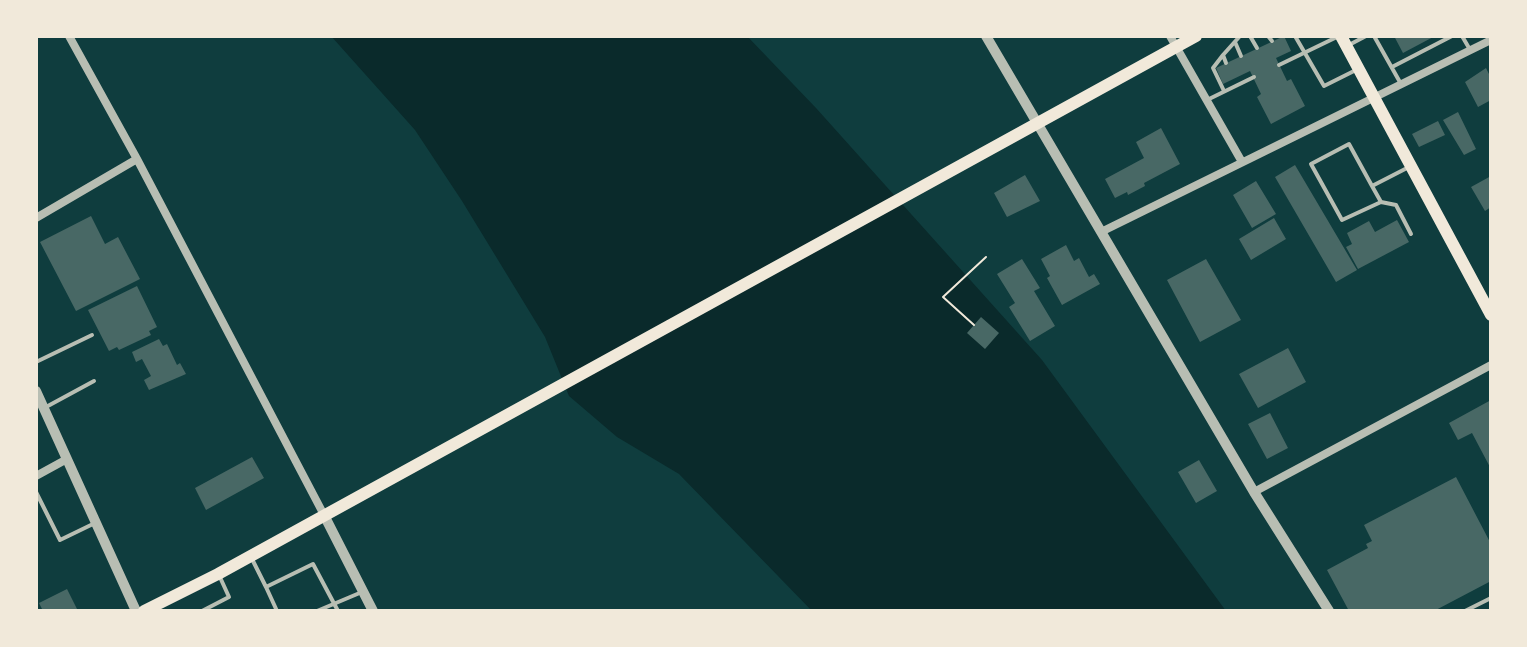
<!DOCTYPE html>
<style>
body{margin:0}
#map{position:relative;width:1527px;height:647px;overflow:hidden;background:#0f3d3e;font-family:"Fira Sans Condensed",sans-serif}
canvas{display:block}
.frame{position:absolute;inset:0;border:38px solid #f1e9da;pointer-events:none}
</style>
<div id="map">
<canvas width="1527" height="647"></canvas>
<div class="frame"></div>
</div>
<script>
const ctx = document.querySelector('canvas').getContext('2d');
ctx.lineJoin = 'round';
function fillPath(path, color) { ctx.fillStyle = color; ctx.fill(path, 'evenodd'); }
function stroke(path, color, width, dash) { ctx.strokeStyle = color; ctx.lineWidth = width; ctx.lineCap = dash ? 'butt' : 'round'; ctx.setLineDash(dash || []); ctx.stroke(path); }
fillPath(new Path2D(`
 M 331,36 L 747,36 L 816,108 L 1042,360 L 1226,611 L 812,611 L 679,474 L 617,437 L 569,396 L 545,337 L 462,201 L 415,130 Z`), '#0a2a2b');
fillPath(new Path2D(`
 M 1284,36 L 1291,51 L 1276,58 L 1287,81 L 1291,79 L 1305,106 L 1271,124 L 1257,97 L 1261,94 L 1250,71 L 1223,84 L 1216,68 Z
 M 1394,36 L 1435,36 L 1403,53 Z
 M 1486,68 L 1491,78 L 1491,100 L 1478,107 L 1465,82 Z
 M 1458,112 L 1476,149 L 1464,155 L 1443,120 Z
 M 1438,121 L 1445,135 L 1419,147 L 1412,134 Z
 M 1161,128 L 1180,164 L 1144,183 L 1145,186 L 1128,195 L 1127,192 L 1115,198 L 1105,179 L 1144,158 L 1136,142 Z
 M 1295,165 L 1357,270 L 1336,282 L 1275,177 Z
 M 1025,175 L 1040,201 L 1007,217 L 994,193 Z
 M 1491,176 L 1491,207 L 1485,211 L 1471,187 Z
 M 1256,181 L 1276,214 L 1252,228 L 1233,195 Z
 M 91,216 L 105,244 L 118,237 L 140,279 L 76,311 L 40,242 Z
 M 1274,218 L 1286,239 L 1251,260 L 1239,239 Z
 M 1397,220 L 1409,242 L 1358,269 L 1346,247 L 1352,244 L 1347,233 L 1369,221 L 1375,232 Z
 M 1066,245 L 1074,261 L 1079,258 L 1089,277 L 1094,274 L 1100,284 L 1062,305 L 1047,278 L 1050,276 L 1041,259 Z
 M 1022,259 L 1040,288 L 1034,291 L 1055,326 L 1030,341 L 1009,307 L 1015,303 L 997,274 Z
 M 1206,259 L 1241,320 L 1200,342 L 1167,280 Z
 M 137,286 L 157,327 L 149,331 L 151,335 L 119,350 L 117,347 L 109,351 L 88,310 Z
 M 981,317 L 999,333 L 985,349 L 967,333 Z
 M 159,339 L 163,346 L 167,344 L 177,365 L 180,363 L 186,374 L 149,390 L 144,380 L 151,376 L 142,359 L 136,362 L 132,352 Z
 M 1288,348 L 1306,382 L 1258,408 L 1239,374 Z
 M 1491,400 L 1491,469 L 1472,433 L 1458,440 L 1449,423 Z
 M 1270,413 L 1288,448 L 1267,459 L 1248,424 Z
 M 252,457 L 264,478 L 206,510 L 195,488 Z
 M 1199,460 L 1217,491 L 1196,503 L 1178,472 Z
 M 1456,477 L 1491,544 L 1491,581 L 1434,611 L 1349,611 L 1327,570 L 1368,548 L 1366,544 L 1372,541 L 1364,525 Z
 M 67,589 L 78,611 L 43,611 L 39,603 Z`), '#486865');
stroke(new Path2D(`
 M 974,325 L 943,297 L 986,257`), '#f1e9da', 2);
stroke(new Path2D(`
 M 1250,36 L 1257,48
 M 1268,36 L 1272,41
 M 1295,36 L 1324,86 L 1356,70
 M 1374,36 L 1401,84
 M 1462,36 L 1469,48
 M 1235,42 L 1241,56
 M 1347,46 L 1366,36
 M 1223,55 L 1213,68 L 1224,91
 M 1226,63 L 1223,55 L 1240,36
 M 1279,65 L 1339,36
 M 1392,67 L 1452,36
 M 1207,100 L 1254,77
 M 1372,186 L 1381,202 L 1342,220 L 1311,164 L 1349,144 L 1372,186 L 1409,167
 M 1381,202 L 1396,205 L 1411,234
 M 36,362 L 92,335
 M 46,407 L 94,381
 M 36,492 L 60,540 L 93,524
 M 251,557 L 266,587
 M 202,611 L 229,597 L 219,575
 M 277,611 L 266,587 L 313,564 L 338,611
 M 317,611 L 362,592
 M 1465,611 L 1491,598`), '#b8beb3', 4);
stroke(new Path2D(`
 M 69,36 L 137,159 L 324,515
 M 1170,36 L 1242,162
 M 36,218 L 137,159
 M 1103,231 L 1491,40
 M 36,476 L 67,459
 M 1254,492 L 1491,365`), '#b8beb3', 8);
stroke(new Path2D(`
 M 986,36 L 1254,492 L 1329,611
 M 36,391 L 136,611
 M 324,515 L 373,611`), '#b8beb3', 10);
stroke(new Path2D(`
 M 1341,36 L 1491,315
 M 144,611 L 218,574 L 1196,36`), '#f1e9da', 12);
</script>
